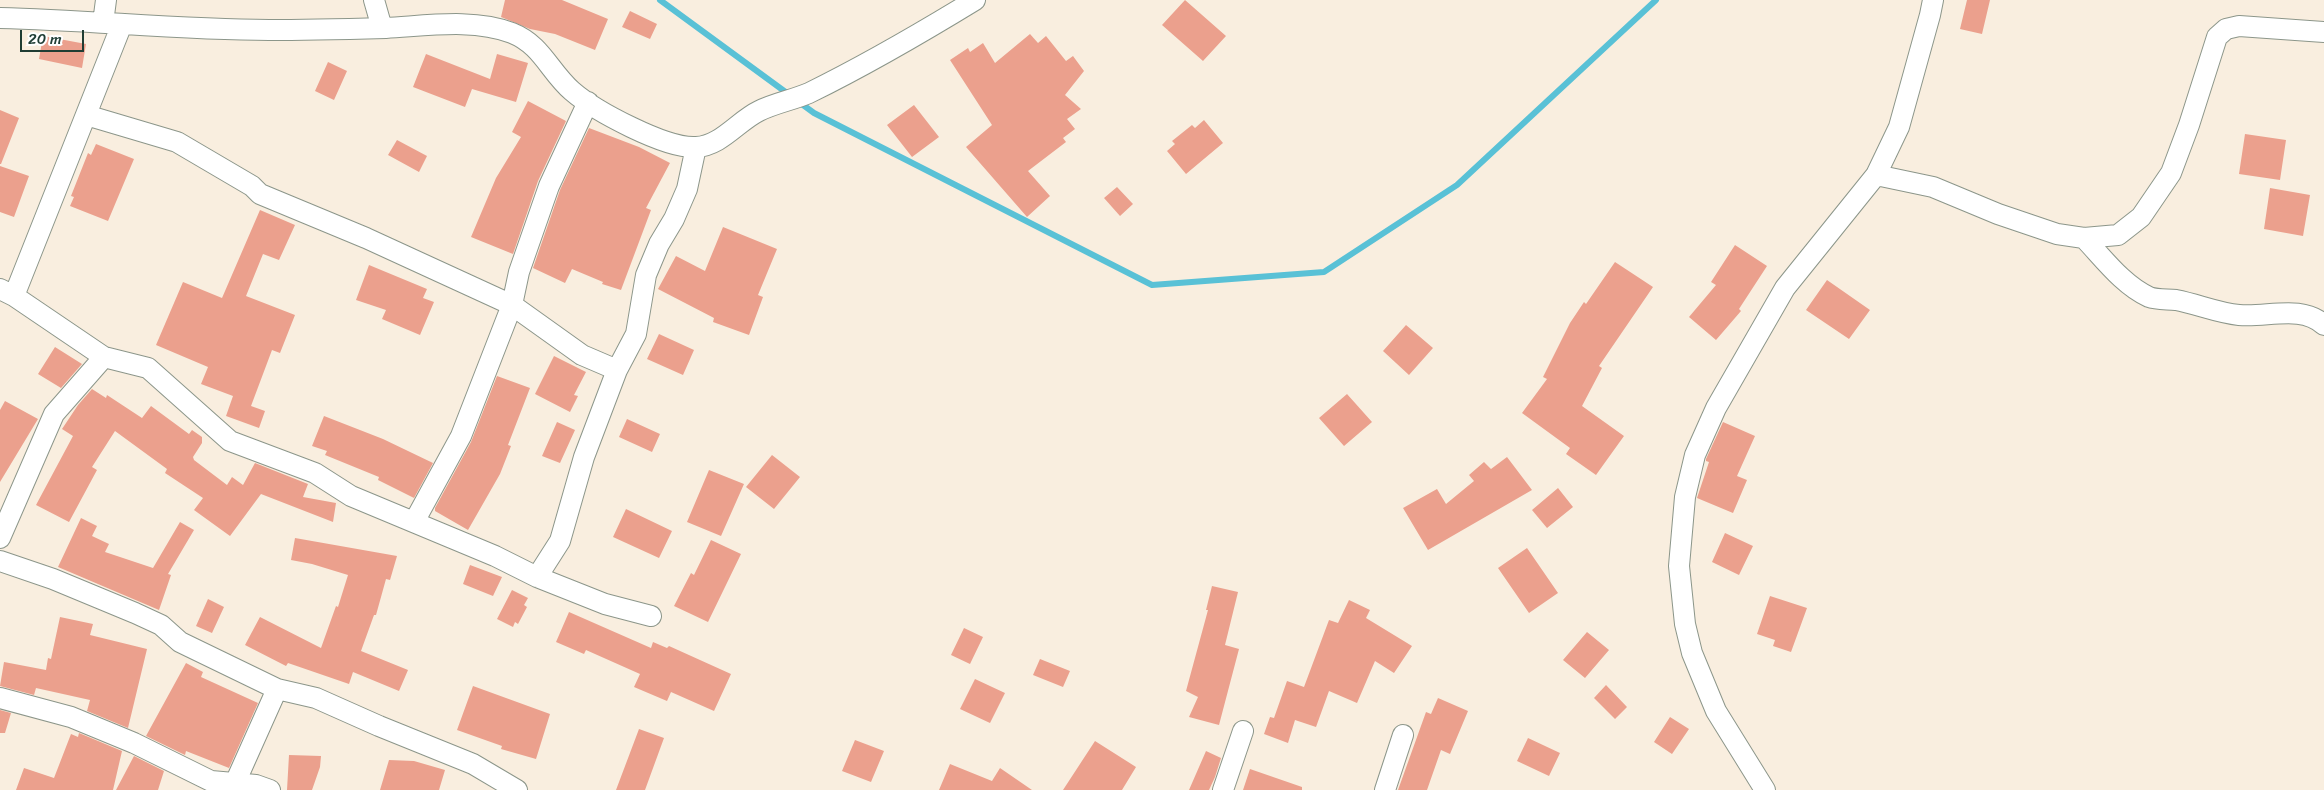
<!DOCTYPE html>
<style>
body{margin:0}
#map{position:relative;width:2324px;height:790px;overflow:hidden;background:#f9eedf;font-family:Sriracha,sans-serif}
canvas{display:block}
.scale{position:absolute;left:20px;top:30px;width:64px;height:22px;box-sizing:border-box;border:2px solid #1f3d34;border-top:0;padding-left:6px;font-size:15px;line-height:18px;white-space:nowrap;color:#1f3d34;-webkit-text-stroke:4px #fff;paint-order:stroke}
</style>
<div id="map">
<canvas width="2324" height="790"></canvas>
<div class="scale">20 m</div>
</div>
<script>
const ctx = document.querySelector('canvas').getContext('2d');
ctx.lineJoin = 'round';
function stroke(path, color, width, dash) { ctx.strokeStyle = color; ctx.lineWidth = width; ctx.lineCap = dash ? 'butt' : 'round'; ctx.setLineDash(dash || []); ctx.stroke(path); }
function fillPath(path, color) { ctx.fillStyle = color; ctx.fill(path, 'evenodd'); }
stroke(new Path2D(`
 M 660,0 L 791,96
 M 799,102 L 814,113 L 1152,285 L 1324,272 L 1457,185 L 1656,0`), '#59c1d6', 6);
fillPath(new Path2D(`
 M 505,0 L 562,0 L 608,19 L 595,50 L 555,34 L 530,29 L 501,17 Z
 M 1185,0 L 1226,36 L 1203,61 L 1162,25 Z
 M 1967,0 L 1990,0 L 1982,34 L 1960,29 Z
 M 630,11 L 657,24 L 650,39 L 622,27 Z
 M 1030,34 L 1038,43 L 1046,36 L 1066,61 L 1073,56 L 1084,71 L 1065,95 L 1081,109 L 1067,119 L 1075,129 L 1063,138 L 1066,142 L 1028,171 L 1050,196 L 1027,217 L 966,147 L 992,125 L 950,60 L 968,48 L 970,52 L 983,43 L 995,63 Z
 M 43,36 L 86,44 L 82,68 L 39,59 Z
 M 426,54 L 490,79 L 497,54 L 528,63 L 516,102 L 472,89 L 465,107 L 413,87 Z
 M 328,62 L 347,71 L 334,100 L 315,91 Z
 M 528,101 L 566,121 L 538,181 L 513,254 L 471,237 L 496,178 L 521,137 L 512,132 Z
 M 914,105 L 939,137 L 912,157 L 887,125 Z
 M 0,110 L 19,118 L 1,164 L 0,164 Z
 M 1204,120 L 1223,143 L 1186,174 L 1167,151 L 1175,144 L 1172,141 L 1192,125 L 1195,128 Z
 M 589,128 L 639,147 L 670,163 L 646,208 L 651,210 L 621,290 L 602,284 L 603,282 L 572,269 L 565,283 L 533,268 L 560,190 Z
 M 2245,134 L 2286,140 L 2280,180 L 2239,174 Z
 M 397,140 L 427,156 L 419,172 L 388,155 Z
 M 96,144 L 134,159 L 108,221 L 70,206 L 74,197 L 71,196 L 88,153 L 91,155 Z
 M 0,166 L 29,176 L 14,217 L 0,212 Z
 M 1117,187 L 1133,204 L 1120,216 L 1104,198 Z
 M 2270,188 L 2310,195 L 2303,236 L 2264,229 Z
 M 260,210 L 295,225 L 279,260 L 263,254 L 246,296 L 295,315 L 280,353 L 272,350 L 251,406 L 265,411 L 259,428 L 226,416 L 233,396 L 201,384 L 208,367 L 156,345 L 183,282 L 222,298 Z
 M 723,227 L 777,249 L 758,295 L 763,297 L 749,335 L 713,322 L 714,318 L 658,289 L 676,256 L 705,271 Z
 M 1735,245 L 1767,266 L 1739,309 L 1741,311 L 1716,340 L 1689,317 L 1716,285 L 1711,282 Z
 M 1615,262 L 1653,287 L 1599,366 L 1602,368 L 1582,406 L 1624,436 L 1596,475 L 1566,454 L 1570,448 L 1522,413 L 1547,379 L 1543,377 L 1570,323 L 1584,302 L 1586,304 Z
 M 369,265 L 427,289 L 423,298 L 434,302 L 420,335 L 382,319 L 386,310 L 356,300 Z
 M 1827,280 L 1870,310 L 1849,339 L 1806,310 Z
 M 1406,325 L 1433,348 L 1409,375 L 1383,351 Z
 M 659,334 L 694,350 L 683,375 L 647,359 Z
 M 55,347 L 82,364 L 61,388 L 38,374 Z
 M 554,356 L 586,372 L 574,395 L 578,396 L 570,412 L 535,394 Z
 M 497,376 L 530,388 L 508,445 L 511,446 L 500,474 L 468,530 L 435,511 L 435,508 L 471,442 Z
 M 92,389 L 106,398 L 107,395 L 142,418 L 151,406 L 189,434 L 192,430 L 202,437 L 202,443 L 193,457 L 194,460 L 227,485 L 232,477 L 243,485 L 255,463 L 308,484 L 303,497 L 336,503 L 333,522 L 261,494 L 230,536 L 194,510 L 203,498 L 165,473 L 167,469 L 115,431 L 92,467 L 97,470 L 69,522 L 36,505 L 73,436 L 62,429 L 78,405 Z
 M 1347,394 L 1372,422 L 1344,446 L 1319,418 Z
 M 5,401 L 38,419 L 0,482 L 0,410 Z
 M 324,416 L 383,439 L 433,463 L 414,498 L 378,480 L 379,477 L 325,455 L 327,451 L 312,446 Z
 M 627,419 L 660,434 L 652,452 L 619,437 Z
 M 557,422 L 575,430 L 560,463 L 542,456 Z
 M 1723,422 L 1755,436 L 1737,476 L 1747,480 L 1733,513 L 1697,498 L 1709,462 L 1706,461 L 1706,459 Z
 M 772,455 L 800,477 L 774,509 L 746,487 Z
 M 1507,457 L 1532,490 L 1428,550 L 1403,508 L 1437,489 L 1446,504 L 1474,481 L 1469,475 L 1484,462 L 1491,469 Z
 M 709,470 L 744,484 L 721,536 L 687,522 Z
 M 1558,488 L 1573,507 L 1547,528 L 1532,510 Z
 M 626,509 L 672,531 L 659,558 L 613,537 Z
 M 81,518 L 97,526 L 92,536 L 109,544 L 105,552 L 153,568 L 180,522 L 194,530 L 168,574 L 171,575 L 159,610 L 58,567 Z
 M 1725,533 L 1753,546 L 1739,575 L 1712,562 Z
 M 295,538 L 397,556 L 390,580 L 386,579 L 376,615 L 374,615 L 361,651 L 408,670 L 399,691 L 353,672 L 349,684 L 288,663 L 286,666 L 245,645 L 260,617 L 321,648 L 336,606 L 338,607 L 348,575 L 312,564 L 291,560 Z
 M 711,540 L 741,554 L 708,622 L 674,606 L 691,573 L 694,575 Z
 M 1527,548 L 1558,593 L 1529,613 L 1498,568 Z
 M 470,565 L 502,577 L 493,596 L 463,584 Z
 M 1212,586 L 1238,592 L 1225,645 L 1239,649 L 1219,725 L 1189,717 L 1198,697 L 1186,691 L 1208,610 L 1206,610 Z
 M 512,590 L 528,598 L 524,605 L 527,607 L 518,624 L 515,622 L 513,627 L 497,619 Z
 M 1770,596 L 1807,608 L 1791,652 L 1773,646 L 1775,640 L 1757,634 Z
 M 208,599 L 224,607 L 212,633 L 196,626 Z
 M 1349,600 L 1370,610 L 1366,618 L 1412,646 L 1394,673 L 1375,661 L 1357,703 L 1329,691 L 1316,727 L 1295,720 L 1288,743 L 1264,734 L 1270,717 L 1274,718 L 1287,681 L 1304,687 L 1329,620 L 1338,623 Z
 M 569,612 L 651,648 L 653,642 L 667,648 L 669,646 L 731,674 L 714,711 L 671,692 L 667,701 L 634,687 L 640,674 L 586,650 L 584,654 L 556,642 Z
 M 60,617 L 93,624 L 90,635 L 147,649 L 128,728 L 87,711 L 90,700 L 36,688 L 34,695 L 0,686 L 4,662 L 46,670 L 48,658 L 51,659 Z
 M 964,628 L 983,637 L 970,664 L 951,655 Z
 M 1587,632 L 1609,650 L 1585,678 L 1563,660 Z
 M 1040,659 L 1070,671 L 1063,687 L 1033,675 Z
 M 186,663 L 203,672 L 201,677 L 258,703 L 229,768 L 186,751 L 185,755 L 146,736 Z
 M 975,679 L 1005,693 L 990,723 L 960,709 Z
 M 1606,685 L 1627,707 L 1615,719 L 1594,698 Z
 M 473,686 L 550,714 L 536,759 L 501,749 L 502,746 L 457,730 Z
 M 1438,698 L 1468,711 L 1450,754 L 1441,750 L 1427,790 L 1398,790 L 1426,712 L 1431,714 Z
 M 0,710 L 11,713 L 5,733 L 0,733 Z
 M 1670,717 L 1689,729 L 1672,754 L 1654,742 Z
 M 639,729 L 664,738 L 645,790 L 616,790 Z
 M 79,733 L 122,751 L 113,790 L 16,790 L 24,768 L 54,778 L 71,734 L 78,737 Z
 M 1528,738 L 1560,753 L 1549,776 L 1517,761 Z
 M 855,740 L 884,751 L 871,782 L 842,771 Z
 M 1095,741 L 1136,767 L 1122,790 L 1063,790 Z
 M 1206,751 L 1221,758 L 1215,777 L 1209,790 L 1189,790 Z
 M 289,755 L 321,756 L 320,767 L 312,790 L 287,790 Z
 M 134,756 L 164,771 L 158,790 L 116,790 Z
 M 389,760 L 414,761 L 445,770 L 439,790 L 380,790 Z
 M 950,764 L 992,781 L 1000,768 L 1032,790 L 939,790 Z
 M 1250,769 L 1302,787 L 1302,790 L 1243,790 Z`), '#eba08d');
const street = new Path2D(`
 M 374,0 L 382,28
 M 0,18 C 90,20 180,30 269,30 C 308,30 347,29 386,28 C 425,26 474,18 512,33 C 542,45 549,71 572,91 C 595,111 666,149 696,147 C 721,146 738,121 759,111 C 775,103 793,100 809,93 C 866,65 921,33 975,0
 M 103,23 L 106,0
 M 86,115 L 177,142 L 252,186 L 260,194 L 366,238 L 512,305 L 582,355 L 617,370
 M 1876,175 L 1933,187 L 1998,214 L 2057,234 L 2084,238 L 2118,235 L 2141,217 L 2171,173 L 2189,125 L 2217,37 L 2226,29 L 2239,26 L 2324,32
 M 2084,238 C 2104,259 2123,285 2149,297 C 2157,300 2167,299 2176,300 C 2197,304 2218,313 2239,315 C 2266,318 2302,304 2324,325
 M 0,289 L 14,296 L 104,357 L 148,368 L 230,441 L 315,473 L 351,496 L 495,556 L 537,577 L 605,604 L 651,616
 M 14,296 L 122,24
 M 414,522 L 461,436 L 512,305 L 519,272 L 549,186 L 588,102
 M 0,538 L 54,414 L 104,357
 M 0,561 L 53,579 L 135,613 L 161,625 L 180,642 L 277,689 L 316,698 L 379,726 L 473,764 L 517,790
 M 537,577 L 560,541 L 584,457 L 617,370 L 636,334 L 646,275 L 659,244 L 674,219 L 687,189 L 696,147
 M 0,698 L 71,717 L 134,743 L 211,781 L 256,785 L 270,790
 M 235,783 L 277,689
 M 1223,790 L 1243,731
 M 1385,790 L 1403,735
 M 1765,790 L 1716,711 L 1692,653 L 1685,624 L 1679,566 L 1685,497 L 1695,455 L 1716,408 L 1785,288 L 1876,175 L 1899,127 L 1930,15 L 1933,0`);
stroke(street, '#8c968a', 22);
stroke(street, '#fff', 20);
</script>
